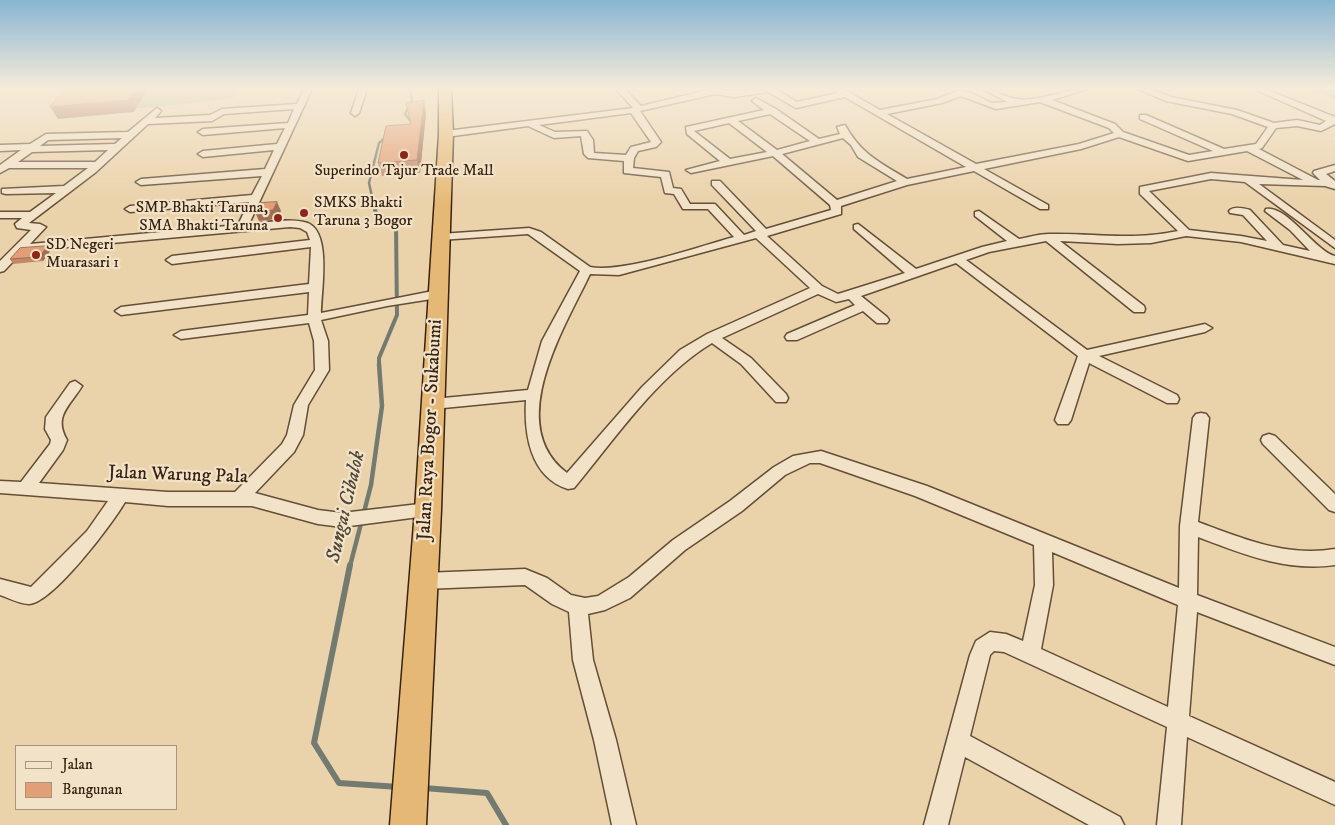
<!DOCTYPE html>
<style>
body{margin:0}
#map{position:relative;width:1335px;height:825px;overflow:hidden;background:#ead2aa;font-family:"IM FELL DW Pica",serif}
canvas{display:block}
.legend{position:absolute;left:15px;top:745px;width:162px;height:65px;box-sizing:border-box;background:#f1e2c8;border:1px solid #a7957e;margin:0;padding:6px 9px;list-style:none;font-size:15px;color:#382210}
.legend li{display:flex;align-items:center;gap:10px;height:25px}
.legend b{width:25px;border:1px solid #a7957e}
</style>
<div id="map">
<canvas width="1335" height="825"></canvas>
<ul class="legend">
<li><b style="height:6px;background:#f1e2c8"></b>Jalan</li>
<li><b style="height:14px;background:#e29e75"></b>Bangunan</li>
</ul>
</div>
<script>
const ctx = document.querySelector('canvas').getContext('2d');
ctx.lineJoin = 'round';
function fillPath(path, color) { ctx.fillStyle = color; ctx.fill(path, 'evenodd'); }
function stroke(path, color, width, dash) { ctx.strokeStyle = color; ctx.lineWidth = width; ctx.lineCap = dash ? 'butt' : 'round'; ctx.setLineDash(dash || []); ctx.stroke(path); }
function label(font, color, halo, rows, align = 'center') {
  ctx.font = font + ' "IM FELL DW Pica",serif'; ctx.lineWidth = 4.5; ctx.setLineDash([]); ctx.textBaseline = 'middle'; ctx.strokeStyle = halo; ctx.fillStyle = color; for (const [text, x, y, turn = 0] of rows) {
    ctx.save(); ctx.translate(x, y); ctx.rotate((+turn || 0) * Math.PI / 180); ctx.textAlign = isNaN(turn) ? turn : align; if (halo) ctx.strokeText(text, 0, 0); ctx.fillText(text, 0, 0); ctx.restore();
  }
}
fillPath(new Path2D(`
 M 92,89 L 238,89 L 234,98 L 144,108 L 92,109 Z`), '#b7bc88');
stroke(new Path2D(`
 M 410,89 L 412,100 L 405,114 L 413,124
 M 375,210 L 369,183 L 379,143 L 387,136`), '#737b71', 2.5);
stroke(new Path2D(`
 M 375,209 L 376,214 L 396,225 L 397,315 L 379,358 L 379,365`), '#737b71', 4);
stroke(new Path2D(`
 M 350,566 L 371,485 L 382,406 L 379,364`), '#737b71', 4.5);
stroke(new Path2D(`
 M 350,565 L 314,743 L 339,783 L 399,787
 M 424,788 L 487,793 L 506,825`), '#737b71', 6);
fillPath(new Path2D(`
 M 1312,89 L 1335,90 L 1335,99 L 1314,92 Z`), '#9ab6b2');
const minor = new Path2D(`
 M 304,89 L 312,89 L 249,224 C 267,223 286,218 304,222 C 333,227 321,291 321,313 L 438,290 L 444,294 L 438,298 L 387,306 L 321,320 L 328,341 L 329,370 L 308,405 L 303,435 L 294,452 L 255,493 L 318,510 L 342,513 L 428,503 L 434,505 L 436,510 L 434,515 L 342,527 L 318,524 L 252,506 L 168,506 L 125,502 C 113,523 52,604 29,604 C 20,604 9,598 0,595 L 0,579 L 31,587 L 87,531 L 108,501 L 0,493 L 0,481 L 21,482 L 50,444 L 51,440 L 45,429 L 46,417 L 70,383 L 75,381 L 82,386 C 70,406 53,416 67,440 L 63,450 L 39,483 L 168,492 L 235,492 L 282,444 L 287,435 L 294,405 L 315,370 L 314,341 L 309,323 L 181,339 L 174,335 L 181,331 L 308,315 L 309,292 L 121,315 L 115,311 L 121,307 L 309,284 L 311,247 L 172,264 L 166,260 L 172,256 L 310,240 L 307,232 L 300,228 L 290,227 L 23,251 L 4,271 L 0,272 L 0,261 L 31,230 L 17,228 L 15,224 L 22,218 L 0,218 L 0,212 L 30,212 L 56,193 L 6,194 L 2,193 L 2,189 L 64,186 L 88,168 L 9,168 L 0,173 L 0,165 L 21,150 L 0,151 L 0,145 L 30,144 L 46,134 L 128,132 L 157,108 L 161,111 L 155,118 L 210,115 L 222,109 L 297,104 ZM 294,109 L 288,123 L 203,129 L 198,132 L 203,135 L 285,128 L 277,144 L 203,151 L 198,154 L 203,157 L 274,150 L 265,169 L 141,179 L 136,182 L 141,185 L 262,176 L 252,195 L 130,206 L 125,209 L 130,212 L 249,202 L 238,225 L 30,244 L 46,227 L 40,224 L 29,223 L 96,172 L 148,124 L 212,121 L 224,114 ZM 122,138 L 115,144 L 40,146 L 48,140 ZM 108,150 L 95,162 L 18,162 L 32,152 Z
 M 359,89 L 367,89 L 359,113 L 355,116 L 351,113 Z
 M 616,89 L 625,89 L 641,106 L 712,89 L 734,91 L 776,89 L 797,102 L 838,93 L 833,89 L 843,89 L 880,110 L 937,99 L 960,90 L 971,93 L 992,103 L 1007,102 L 983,89 C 998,89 1004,98 1017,99 C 1039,102 1064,89 1087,89 L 1052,100 L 1115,124 L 1123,132 L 1189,155 L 1213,151 L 1140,119 L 1140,115 L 1146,115 L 1224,149 L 1256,144 L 1268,127 L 1232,114 L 1166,101 L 1138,89 L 1150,89 L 1171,97 L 1237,110 L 1274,123 L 1297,120 L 1320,125 L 1326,121 L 1254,89 L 1265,89 L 1335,117 L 1335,124 L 1321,131 L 1297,126 L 1276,128 L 1262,148 L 1259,149 L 1318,180 L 1320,180 L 1313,173 L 1314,171 L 1335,165 L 1335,171 L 1326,174 L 1335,181 L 1335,189 L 1325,186 L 1259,184 L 1335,240 L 1335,248 L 1245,182 L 1211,179 L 1149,191 L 1189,230 L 1241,236 L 1267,241 L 1243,215 L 1230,213 L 1229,211 C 1233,206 1243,208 1250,210 L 1283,245 L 1310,251 L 1290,230 L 1265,211 L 1266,209 C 1286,204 1316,252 1335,256 L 1335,264 L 1241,242 L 1186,236 L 1151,243 L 1118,244 L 1060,241 L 1144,306 L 1145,309 L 1144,312 L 1134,312 L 1046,241 L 989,252 L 966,260 L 1087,350 L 1205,324 L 1212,328 L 1205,332 L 1099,356 L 1177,395 L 1179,399 L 1177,403 L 1167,403 L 1089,363 L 1071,420 L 1068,424 L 1058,424 L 1055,420 L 1078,356 L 956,263 L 861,296 L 887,317 L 889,320 L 887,323 L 877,323 L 863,311 L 797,340 L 787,340 L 785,337 L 787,334 L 855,305 L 849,299 L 836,302 L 818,294 L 722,338 L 751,358 L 786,394 L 788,398 L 786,402 L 776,402 L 741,364 L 712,343 C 657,376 615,439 574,488 L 568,489 C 530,477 524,434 526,400 L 433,409 L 428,408 L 426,404 L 428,400 L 433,399 L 528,390 L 542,341 L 580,271 L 528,234 L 440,240 L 434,237 L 440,234 L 529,228 L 541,232 L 590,267 C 625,273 697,247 734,237 L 708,209 L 683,209 L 674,194 L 665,193 L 661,177 L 624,173 L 624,161 L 588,158 L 584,154 L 581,136 L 554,138 L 528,126 L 446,137 L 441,134 L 446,131 L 633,108 ZM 768,92 L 796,108 L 845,97 L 966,167 L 907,179 C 879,162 861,154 845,125 L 837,127 L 840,134 L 819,139 L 776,109 L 756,98 L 752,101 L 764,110 L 686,127 L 687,134 L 720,161 L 686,170 L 691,173 L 773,156 L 830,205 L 831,210 L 766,229 L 720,181 L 712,181 L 712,185 L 756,231 L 744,235 L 715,204 L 690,204 L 681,189 L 673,188 L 669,172 L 633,168 L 634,158 L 638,151 L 656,147 L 661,142 L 640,111 L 715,94 L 734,97 ZM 961,96 L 996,109 L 1040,102 L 1109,128 L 1114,133 L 1079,144 L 976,164 L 887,114 L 942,103 ZM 631,113 L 651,142 L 631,147 L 626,155 L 594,153 L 593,140 L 587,131 L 555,132 L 539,125 ZM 770,114 L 810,141 L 777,150 L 738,121 ZM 729,123 L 767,152 L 730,159 L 694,131 ZM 1119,137 L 1188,161 L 1247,151 L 1303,180 L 1211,173 L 1140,187 L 1140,194 L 1178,231 C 1130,241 1096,233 1049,234 C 1039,234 1029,237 1019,239 L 979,211 L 975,212 L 975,216 L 1007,241 L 982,247 L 916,269 L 858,224 L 854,225 L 854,229 L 905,273 L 838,294 L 822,286 L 767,236 L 841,214 L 841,206 L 907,185 L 974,171 L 1040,209 L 1048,209 L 1048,205 L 984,169 L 1081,149 ZM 843,138 L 851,145 L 858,157 L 897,181 L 837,200 L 782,154 ZM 756,238 L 810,288 L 707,334 L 680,350 L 642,387 L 567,473 C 503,425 565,327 590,274 L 619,275 Z
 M 1201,413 L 1206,414 L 1209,418 L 1198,522 C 1244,539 1286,557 1335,549 L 1335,565 C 1286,572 1243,554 1198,537 L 1197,595 L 1335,647 L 1335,665 L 1197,612 L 1189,716 L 1335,782 L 1335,805 L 1187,737 L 1181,825 L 1157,825 L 1167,727 L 1004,652 L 994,651 L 990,655 L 970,736 L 1120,817 L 1124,825 L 1089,825 L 965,757 L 948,825 L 924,825 L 970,655 L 976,641 L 990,632 L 1006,634 L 1023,641 L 1035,585 L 1034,545 L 915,496 L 820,463 L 810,463 L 785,475 L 742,511 L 685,550 L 630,598 L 605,610 L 588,614 L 593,660 L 616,740 L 636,825 L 612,825 L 594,740 L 573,660 L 569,612 L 552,604 L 525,585 L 423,589 L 416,587 L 414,581 L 416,575 L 423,573 L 525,569 L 547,578 L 571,595 L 585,598 L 598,596 L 629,577 L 673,540 L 730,501 L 774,467 L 793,456 L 821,451 L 927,486 L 1179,588 L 1180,526 L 1193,418 L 1196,414 ZM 1052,552 L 1178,605 L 1168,707 L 1041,649 L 1053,585 Z
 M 1269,434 L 1275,436 L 1335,494 L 1335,512 L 1329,510 L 1263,444 L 1261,440 L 1263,436 Z`);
const highway = new Path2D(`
 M 439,89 L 451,89 L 453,134 L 441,510 L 426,825 L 390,825 L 415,510 L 439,134 Z`);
stroke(minor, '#644e36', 3);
stroke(highway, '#382210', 3);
fillPath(minor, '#f1e2c8');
fillPath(highway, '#e5b975');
fillPath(new Path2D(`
 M 426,113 L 420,173 L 382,176 L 378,163 L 411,124 Z
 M 51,250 L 43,261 L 13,264 L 10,259 Z`), '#c28865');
fillPath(new Path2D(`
 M 135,89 L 148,89 L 134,112 L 58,119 L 50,107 Z
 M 424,101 L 426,113 L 420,173 L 417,160 Z
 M 277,202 L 281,211 L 277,219 L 259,221 L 255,212 Z
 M 48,246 L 51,250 L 43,261 L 39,257 Z`), '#9e6f52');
const building = new Path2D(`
 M 65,89 L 135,89 L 128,100 L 50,107 Z
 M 424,101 L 417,160 L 378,163 L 386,126 L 411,124 L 406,103 Z
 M 277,202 L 273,210 L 255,212 L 259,203 Z
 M 48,246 L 39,257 L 10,259 L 20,248 Z`);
fillPath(building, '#e29e75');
stroke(building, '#9e6f52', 1);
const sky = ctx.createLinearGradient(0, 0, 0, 205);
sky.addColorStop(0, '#89b5d2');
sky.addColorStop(0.43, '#f6ebd9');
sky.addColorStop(1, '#f6ebd900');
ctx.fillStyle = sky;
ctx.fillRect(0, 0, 1335, 205);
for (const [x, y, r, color] of [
 [404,155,5,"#8f2418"],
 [304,213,5,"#8f2418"],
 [278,218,5,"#8f2418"],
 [36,255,5,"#8f2418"]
]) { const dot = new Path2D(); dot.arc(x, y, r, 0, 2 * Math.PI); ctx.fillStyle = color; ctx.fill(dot); stroke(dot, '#f1e2c8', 2); }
label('16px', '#382210', '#f1e2c8', [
 ["Superindo Tajur Trade Mall",404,172,"center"],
 ["SMKS Bhakti",314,204],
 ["Taruna 3 Bogor",314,222],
 ["SMP Bhakti Taruna,",268,209,"right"],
 ["SMA Bhakti Taruna",268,227,"right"],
 ["SD Negeri",46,246],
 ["Muarasari 1",46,264]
], 'left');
label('19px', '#382210', '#f1e2c8', [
 ["Jalan Raya Bogor - Sukabumi",431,430,-87],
 ["Jalan Warung Pala",178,476,2]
]);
label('italic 20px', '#504738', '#f1e2c8', [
 ["Sungai Cibalok",347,507,-77]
]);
</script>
